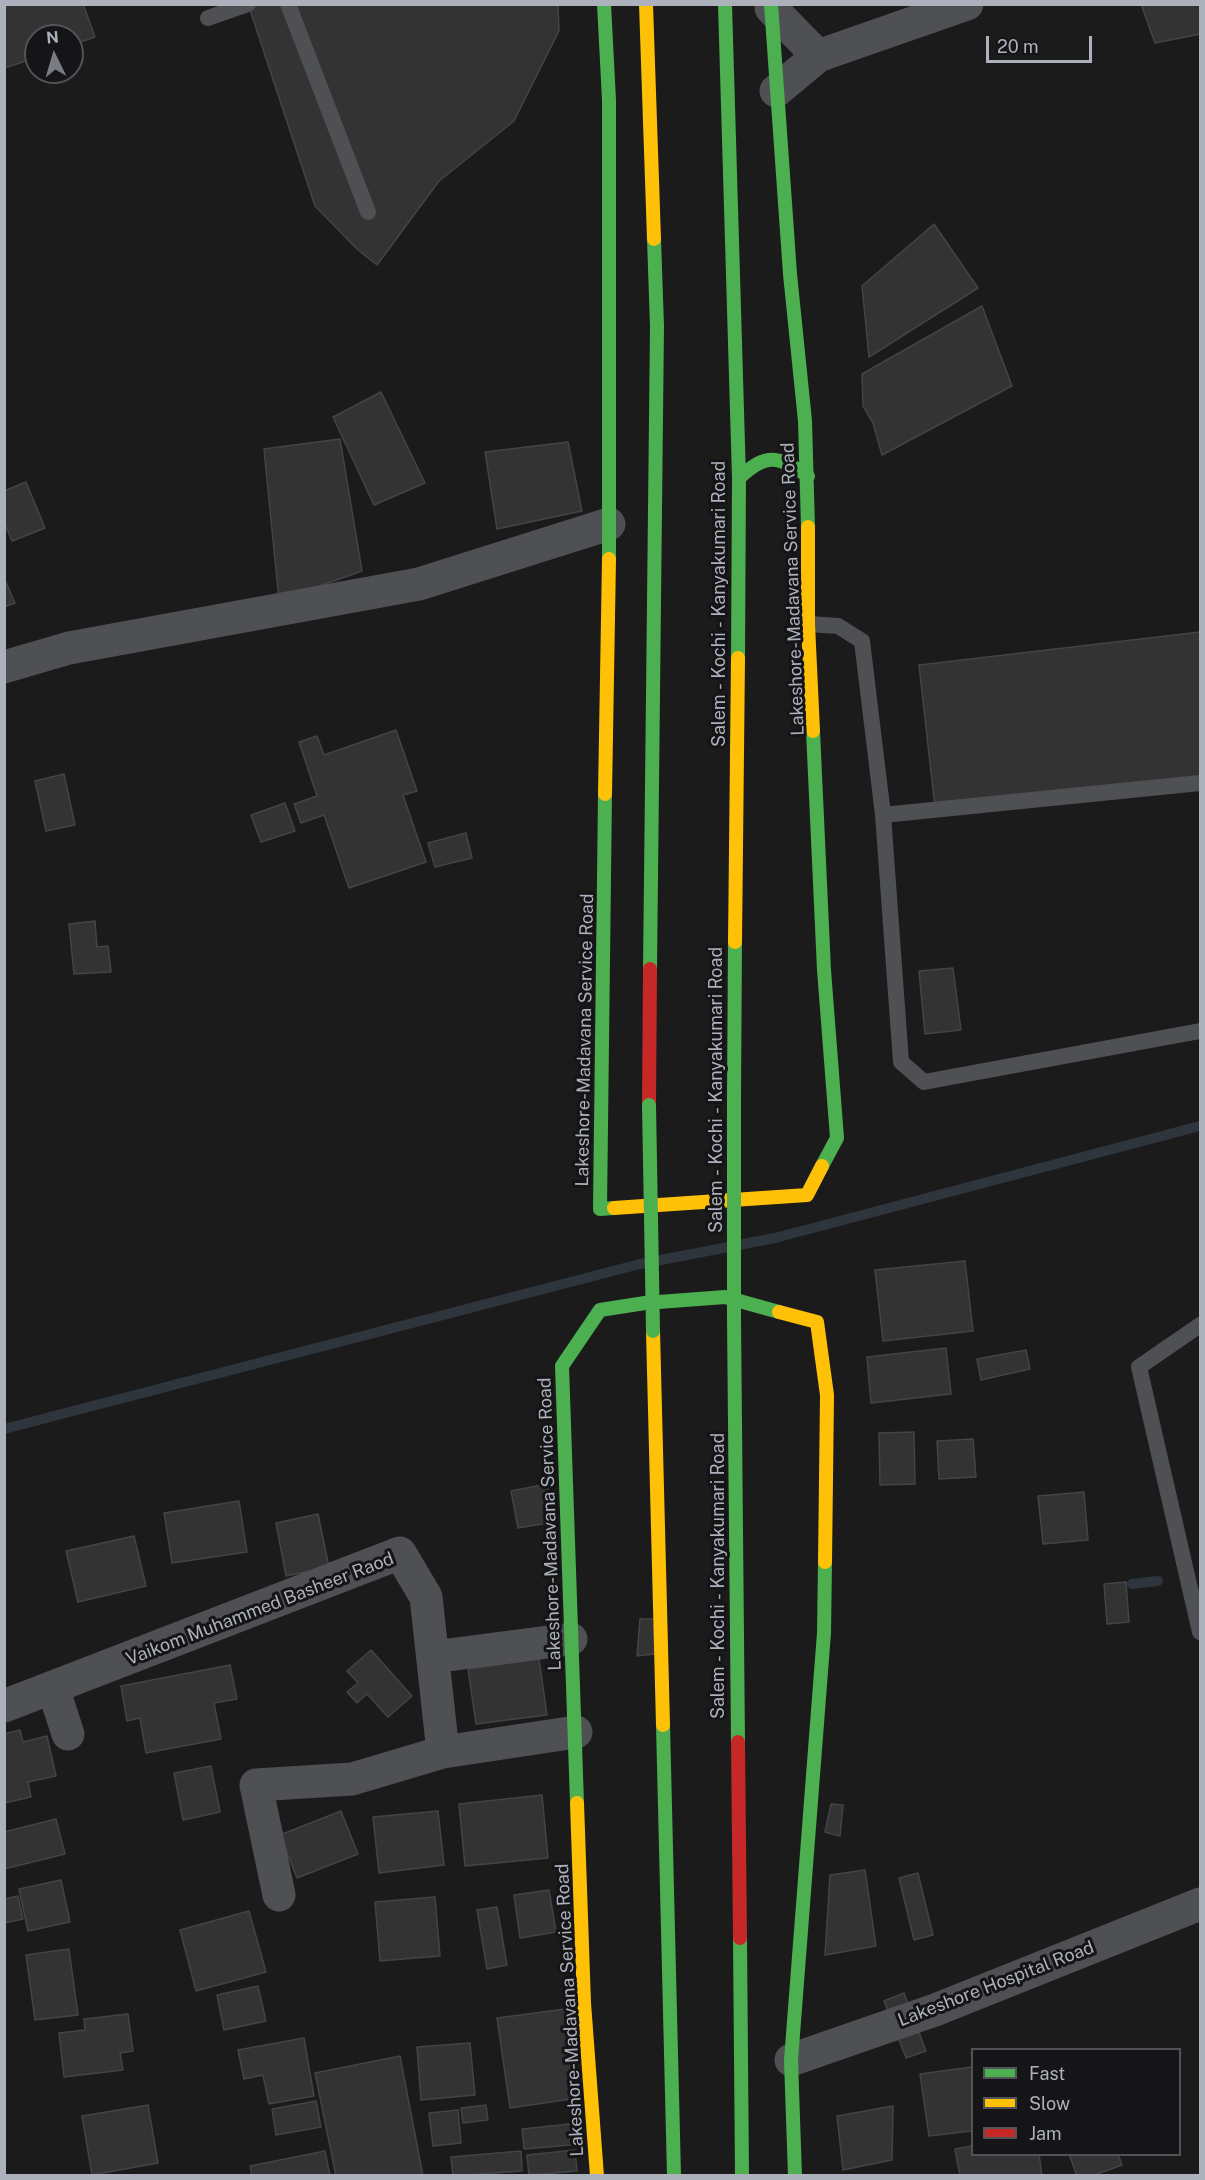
<!DOCTYPE html>
<style>
body{margin:0}
#map{position:relative;width:1205px;height:2180px;overflow:hidden;background:#1b1b1b;font-family:"Public Sans",sans-serif}
canvas{display:block}
.frame{position:absolute;inset:0;border:6px solid #adb1bb;pointer-events:none}
.legend{position:absolute;left:971px;top:2048px;width:210px;height:108px;box-sizing:border-box;background:#151517;border:2px solid #525359;margin:0;padding:8px 10px;list-style:none;font-size:18px;color:#adb1bb}
.legend li{display:flex;align-items:center;gap:12px;height:30px}
.legend b{width:30px;border:2px solid #525359}
.north{position:absolute;left:24px;top:24px;width:60px;height:60px;box-sizing:border-box;background:#151517;border:2px solid #525359;border-radius:50%;rotate:355deg;font-size:16px;font-weight:700;line-height:24px;text-align:center;color:#adb1bb}
.north::after{content:'';display:block;margin:auto;width:21px;height:27px;background:#7a7c83;clip-path:polygon(50% 0,100% 100%,50% 72%,0 100%)}
.scale{position:absolute;left:986px;top:36px;width:106px;height:27px;box-sizing:border-box;border:3px solid #adb1bb;border-top:0;padding-left:8px;font-size:18px;line-height:21px;white-space:nowrap;color:#adb1bb;-webkit-text-stroke:4px #151517;paint-order:stroke}
</style>
<div id="map">
<canvas width="1205" height="2180"></canvas>
<div class="frame"></div>
<ul class="legend">
<li><b style="height:8px;background:#4caf50"></b>Fast</li>
<li><b style="height:8px;background:#ffc107"></b>Slow</li>
<li><b style="height:8px;background:#c62828"></b>Jam</li>
</ul>
<div class="north">N</div>
<div class="scale">20 m</div>
</div>
<script>
const ctx = document.querySelector('canvas').getContext('2d');
ctx.lineJoin = 'round';
function stroke(path, color, width, dash) { ctx.strokeStyle = color; ctx.lineWidth = width; ctx.lineCap = dash ? 'butt' : 'round'; ctx.setLineDash(dash || []); ctx.stroke(path); }
function fillPath(path, color) { ctx.fillStyle = color; ctx.fill(path, 'evenodd'); }
function label(font, color, halo, rows, align = 'center') {
  ctx.font = font + ' "Public Sans",sans-serif'; ctx.lineWidth = 6; ctx.setLineDash([]); ctx.textBaseline = 'middle'; ctx.strokeStyle = halo; ctx.fillStyle = color; for (const [text, x, y, turn = 0] of rows) {
    ctx.save(); ctx.translate(x, y); ctx.rotate((+turn || 0) * Math.PI / 180); ctx.textAlign = isNaN(turn) ? turn : align; if (halo) ctx.strokeText(text, 0, 0); ctx.fillText(text, 0, 0); ctx.restore();
  }
}
stroke(new Path2D(`
 M 4,1429 L 640,1264 L 775,1238 L 1200,1126
 M 1132,1584 L 1158,1581`), '#2e353c', 10);
const building = new Path2D(`
 M 4,4 L 83,4 L 95,37 L 72,45 L 72,36 L 36,36 L 36,58 L 4,68 Z
 M 248,4 L 558,4 L 559,31 L 514,121 L 439,181 L 377,265 L 357,249 L 315,206 Z
 M 1141,4 L 1200,4 L 1200,34 L 1155,43 Z
 M 934,224 L 978,288 L 869,357 L 862,286 Z
 M 982,306 L 1012,386 L 882,455 L 873,423 L 863,406 L 862,374 Z
 M 381,392 L 425,483 L 374,505 L 333,417 Z
 M 340,439 L 362,571 L 279,600 L 264,449 Z
 M 568,442 L 582,511 L 497,529 L 485,452 Z
 M 26,482 L 45,528 L 12,541 L 4,522 L 4,491 Z
 M 4,578 L 15,603 L 4,607 Z
 M 1200,632 L 1200,777 L 935,808 L 919,665 Z
 M 396,730 L 417,791 L 403,795 L 426,862 L 349,888 L 324,815 L 301,823 L 294,804 L 317,796 L 299,742 L 317,736 L 324,755 Z
 M 64,774 L 75,825 L 46,831 L 35,781 Z
 M 285,803 L 295,831 L 261,842 L 251,815 Z
 M 466,833 L 472,858 L 435,867 L 428,843 Z
 M 95,921 L 97,947 L 108,946 L 111,972 L 74,974 L 69,924 Z
 M 953,968 L 961,1030 L 925,1034 L 919,971 Z
 M 965,1261 L 973,1331 L 883,1341 L 875,1270 Z
 M 946,1348 L 951,1394 L 871,1403 L 867,1357 Z
 M 1026,1350 L 1030,1369 L 981,1380 L 977,1359 Z
 M 914,1432 L 915,1484 L 880,1485 L 879,1433 Z
 M 973,1439 L 976,1477 L 939,1479 L 937,1441 Z
 M 547,1484 L 554,1522 L 518,1528 L 511,1491 Z
 M 1084,1492 L 1088,1540 L 1043,1544 L 1038,1496 Z
 M 239,1501 L 247,1552 L 172,1563 L 164,1513 Z
 M 318,1514 L 329,1567 L 286,1576 L 276,1523 Z
 M 134,1536 L 146,1586 L 78,1602 L 66,1551 Z
 M 1126,1582 L 1129,1622 L 1107,1624 L 1104,1584 Z
 M 640,1619 L 657,1619 L 654,1654 L 637,1656 Z
 M 371,1650 L 412,1696 L 388,1717 L 367,1694 L 357,1703 L 347,1692 L 358,1683 L 347,1671 Z
 M 539,1659 L 547,1715 L 476,1724 L 468,1669 Z
 M 230,1665 L 237,1699 L 214,1703 L 221,1739 L 146,1753 L 140,1718 L 127,1721 L 121,1686 Z
 M 20,1730 L 23,1742 L 47,1736 L 56,1776 L 28,1782 L 31,1797 L 4,1803 L 4,1734 Z
 M 211,1766 L 220,1812 L 183,1820 L 174,1773 Z
 M 542,1795 L 548,1858 L 465,1866 L 459,1804 Z
 M 831,1804 L 843,1805 L 840,1836 L 825,1832 Z
 M 341,1811 L 358,1854 L 297,1878 L 280,1835 Z
 M 438,1811 L 444,1865 L 379,1873 L 373,1817 Z
 M 56,1819 L 65,1854 L 4,1869 L 4,1832 Z
 M 865,1870 L 876,1946 L 825,1955 L 830,1875 Z
 M 918,1873 L 933,1935 L 914,1940 L 899,1878 Z
 M 61,1880 L 70,1922 L 28,1931 L 19,1889 Z
 M 549,1890 L 556,1932 L 520,1938 L 514,1895 Z
 M 18,1896 L 23,1919 L 4,1923 L 4,1899 Z
 M 435,1897 L 440,1956 L 380,1961 L 375,1902 Z
 M 497,1907 L 507,1965 L 487,1969 L 477,1910 Z
 M 249,1911 L 266,1972 L 196,1991 L 180,1930 Z
 M 69,1949 L 78,2015 L 35,2020 L 26,1955 Z
 M 258,1986 L 266,2021 L 224,2030 L 217,1995 Z
 M 904,1993 L 926,2051 L 906,2058 L 884,2001 Z
 M 565,2009 L 578,2098 L 510,2108 L 497,2018 Z
 M 128,2014 L 133,2051 L 120,2053 L 123,2070 L 64,2077 L 59,2033 L 85,2030 L 84,2019 Z
 M 304,2038 L 314,2096 L 269,2104 L 263,2075 L 244,2079 L 238,2050 Z
 M 470,2043 L 475,2095 L 421,2100 L 417,2047 Z
 M 400,2056 L 423,2176 L 336,2176 L 315,2073 Z
 M 972,2067 L 972,2131 L 929,2136 L 920,2074 Z
 M 316,2101 L 321,2127 L 276,2135 L 272,2109 Z
 M 148,2105 L 158,2163 L 92,2175 L 82,2116 Z
 M 486,2105 L 488,2120 L 463,2123 L 461,2108 Z
 M 893,2106 L 892,2160 L 843,2170 L 837,2116 Z
 M 458,2110 L 461,2143 L 433,2146 L 429,2113 Z
 M 579,2123 L 582,2144 L 524,2149 L 522,2129 Z
 M 972,2146 L 972,2154 L 1039,2154 L 1042,2176 L 960,2176 L 955,2149 Z
 M 575,2150 L 577,2171 L 529,2175 L 527,2155 Z
 M 325,2151 L 330,2176 L 252,2176 L 250,2166 Z
 M 521,2151 L 522,2171 L 453,2176 L 451,2157 Z
 M 1069,2154 L 1118,2154 L 1122,2165 L 1091,2176 L 1077,2176 Z`);
fillPath(building, '#333');
stroke(building, '#434447', 1.5);
stroke(new Path2D(`
 M 288,4 L 368,212
 M 208,18 L 248,4
 M 808,624 L 838,626 L 862,641 L 883,815 L 1200,783
 M 883,815 L 901,1062 L 924,1082 L 1200,1031
 M 1200,1325 L 1139,1367 L 1200,1632`), '#4f5054', 16);
stroke(new Path2D(`
 M 771,8 L 818,56
 M 776,91 L 818,56 L 967,4
 M 4,667 L 69,648 L 419,584 L 609,524
 M 433,1657 L 571,1639
 M 53,1688 L 68,1734
 M 4,1706 L 400,1553 L 426,1597 L 443,1752 L 576,1732
 M 279,1895 L 256,1785 L 352,1779 L 443,1752
 M 791,2060 L 935,2010 L 1200,1904`), '#4f5054', 33);
stroke(new Path2D(`
 M 604,4 L 609,100 L 609,559
 M 725,4 L 739,478 L 738,658
 M 771,4 L 790,274 L 805,421 L 808,527
 M 739,478 C 767,452 778,456 808,476
 M 813,731 L 824,970 L 837,1138 L 822,1166
 M 605,794 L 600,1209 L 614,1208
 M 650,969 L 657,326 L 654,239
 M 734,1098 L 735,942
 M 734,1318 L 738,1742
 M 663,1725 L 674,2176
 M 577,1803 L 562,1366 L 600,1310 L 645,1303 L 725,1297 L 779,1312
 M 740,1938 L 742,2176
 M 795,2176 L 791,2060 L 824,1633 L 825,1562`), '#4caf50', 14);
stroke(new Path2D(`
 M 646,4 L 654,239
 M 808,527 L 808,624 L 813,731
 M 605,794 L 609,559
 M 735,942 L 738,658
 M 614,1208 L 807,1195 L 822,1166
 M 779,1312 L 817,1322 L 827,1395 L 825,1562
 M 653,1331 L 663,1725
 M 577,1803 L 584,2003 L 597,2176`), '#ffc107', 14);
stroke(new Path2D(`
 M 649,1105 L 650,969
 M 738,1742 L 740,1938`), '#c62828', 14);
stroke(new Path2D(`
 M 734,1098 L 734,1318
 M 649,1105 L 653,1331`), '#4caf50', 14);
label('18px', '#adb1bb', '#151517', [
 ["Lakeshore-Madavana Service Road",793,589,-92],
 ["Salem - Kochi - Kanyakumari Road",719,604,-90],
 ["Lakeshore-Madavana Service Road",585,1040,-89],
 ["Salem - Kochi - Kanyakumari Road",716,1090,-90],
 ["Lakeshore-Madavana Service Road",550,1524,-92],
 ["Salem - Kochi - Kanyakumari Road",718,1576,-90],
 ["Vaikom Muhammed Basheer Raod",260,1609,-21],
 ["Lakeshore Hospital Road",996,1984,-21],
 ["Lakeshore-Madavana Service Road",570,2010,-93]
]);
</script>
